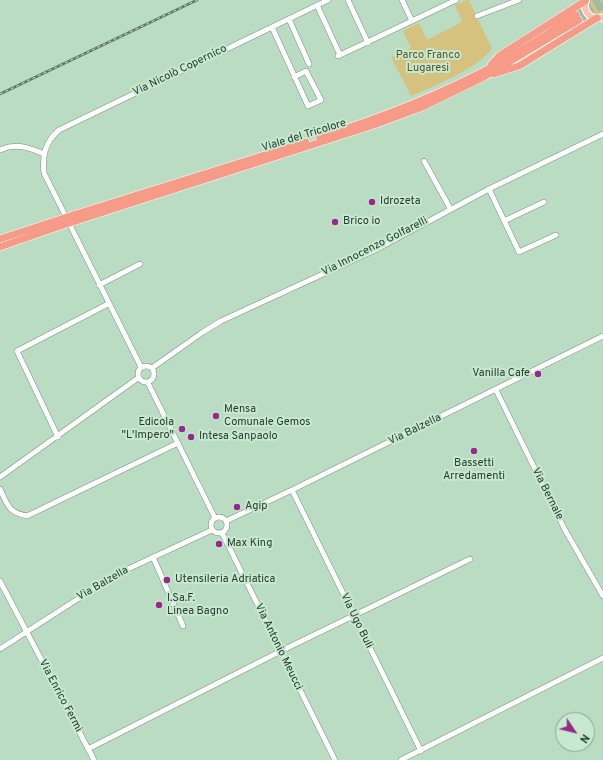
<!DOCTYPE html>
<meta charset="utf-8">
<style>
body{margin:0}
#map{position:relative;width:603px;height:760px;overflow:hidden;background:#b9dcc2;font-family:Overpass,sans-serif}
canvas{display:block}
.north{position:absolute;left:555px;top:712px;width:40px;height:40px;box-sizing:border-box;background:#c6e9cf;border:1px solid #88a38f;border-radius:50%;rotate:125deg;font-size:11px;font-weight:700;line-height:16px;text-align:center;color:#2b392f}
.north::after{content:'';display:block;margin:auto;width:14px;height:18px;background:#97298a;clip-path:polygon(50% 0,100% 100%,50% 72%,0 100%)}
</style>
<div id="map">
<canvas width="603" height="760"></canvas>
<div class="north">N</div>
</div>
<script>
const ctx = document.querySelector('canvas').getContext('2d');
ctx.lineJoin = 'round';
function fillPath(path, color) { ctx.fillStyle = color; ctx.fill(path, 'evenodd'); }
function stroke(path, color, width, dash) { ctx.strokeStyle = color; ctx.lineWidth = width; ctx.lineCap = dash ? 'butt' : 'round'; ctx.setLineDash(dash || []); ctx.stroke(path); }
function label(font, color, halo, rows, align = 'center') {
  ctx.font = font + ' Overpass,sans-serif'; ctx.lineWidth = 4; ctx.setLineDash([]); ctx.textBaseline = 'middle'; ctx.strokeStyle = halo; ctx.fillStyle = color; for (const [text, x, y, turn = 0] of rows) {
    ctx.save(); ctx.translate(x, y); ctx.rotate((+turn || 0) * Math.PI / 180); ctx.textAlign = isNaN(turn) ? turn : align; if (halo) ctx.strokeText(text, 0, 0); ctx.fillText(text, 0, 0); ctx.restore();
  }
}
fillPath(new Path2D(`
 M 467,0 L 469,0 L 492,49 C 475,70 436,85 411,96 L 391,57 L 411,48 L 403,31 L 419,23 L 427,40 L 462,22 L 455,5 Z
 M 588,0 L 603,0 L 603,14 C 592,18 587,11 588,0 Z`), '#d6c27f');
stroke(new Path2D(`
 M 576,15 L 600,0
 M 579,20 L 603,5`), '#9dbba5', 7, [7, 3.5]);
const minor = new Path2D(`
 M 348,0 L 368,43
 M 402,0 L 412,21
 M 317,5 L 340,55
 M 477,16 L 519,0
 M 289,19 L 309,64
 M 272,27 L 308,106 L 321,100 L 306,71 L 294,77
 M 338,56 L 456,0
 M 0,150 C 16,143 28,147 44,154
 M 424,161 L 450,208
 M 489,189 L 519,252 L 556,235
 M 504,221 L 544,202
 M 99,285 L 140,264
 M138 374a8 8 0 1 1 16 0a8 8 0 1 1-16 0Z
 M 141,367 L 44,173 C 42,156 45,142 59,130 L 328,0
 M 152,368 L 203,332 L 221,321 L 375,250 L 489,189 L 603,134
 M 148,383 L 215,518
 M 496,390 L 565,530 L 603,596
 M 58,437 L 17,351 L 108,304
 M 0,477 L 138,378
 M 0,489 C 8,506 8,512 27,516 L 178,443
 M 292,490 L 421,751
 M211 525a8 8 0 1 1 16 0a8 8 0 1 1-16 0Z
 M 226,521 L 292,490 L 603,336
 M 222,533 L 335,760
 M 153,557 L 183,626
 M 0,581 L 94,760
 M 0,649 L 115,575 L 212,530
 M 88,749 L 281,651 L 470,559
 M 401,760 L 603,658`);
const major = new Path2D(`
 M 586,0 C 582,12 591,21 603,17`);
const highway = new Path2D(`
 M 491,65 L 499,56 L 585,1
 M 494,74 L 519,66 L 597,18
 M 319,137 C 381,118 442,94 499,63 C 526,49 551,31 576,15
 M 73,215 L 306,142
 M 76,221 L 374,125 L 420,108 L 484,77 L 579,20
 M 0,239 L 61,219
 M 0,247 L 63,225`);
stroke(minor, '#74957d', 6);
stroke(major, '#fff', 8);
stroke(highway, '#fff', 8);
stroke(minor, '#fff', 5);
stroke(major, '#fac3b7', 6);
stroke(highway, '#f69b87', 7);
const rail = new Path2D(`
 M 0,94 L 197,0`);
stroke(rail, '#607666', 2.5);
stroke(rail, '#c6e9cf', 1, [3]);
const highwayBridge = new Path2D(`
 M 61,219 L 73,215
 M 63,225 L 76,221`);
stroke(highwayBridge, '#fff', 8, []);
stroke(highwayBridge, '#f69b87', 7);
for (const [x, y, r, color] of [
 [372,202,4,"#97298a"],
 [335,222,4,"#97298a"],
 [538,374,4,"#97298a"],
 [216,416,4,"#97298a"],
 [182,429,4,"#97298a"],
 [191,437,4,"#97298a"],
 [474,451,4,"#97298a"],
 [237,507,4,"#97298a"],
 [219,544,4,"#97298a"],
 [167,580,4,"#97298a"],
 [159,605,4,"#97298a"]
]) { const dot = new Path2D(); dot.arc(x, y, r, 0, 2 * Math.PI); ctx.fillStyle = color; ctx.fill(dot); stroke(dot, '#c6e9cf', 1.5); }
label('11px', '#5e5123', '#c6e9cf', [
 ["Parco Franco",428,56],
 ["Lugaresi",428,69]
]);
label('11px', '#2b392f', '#c6e9cf', [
 ["Via Nicolò Copernico",180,71,-26],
 ["Viale del Tricolore",304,136,-17],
 ["Via Innocenzo Golfarelli",375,247,-27],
 ["Via Balzella",415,430,-26],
 ["Via Bernale",547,494,63],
 ["Via Balzella",103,584,-30],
 ["Via Ugo Buli",356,621,64],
 ["Via Antonio Meucci",278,647,64],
 ["Via Enrico Fermi",60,696,62]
]);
label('11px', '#2b392f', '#c6e9cf', [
 ["Idrozeta",380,202],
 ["Brico io",343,222],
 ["Vanilla Cafe",530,374,"right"],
 ["Mensa",224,410],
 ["Comunale Gemos",224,423],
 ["Edicola",174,423,"right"],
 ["\"L'Impero\"",174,436,"right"],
 ["Intesa Sanpaolo",199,437],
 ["Bassetti",474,464,"center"],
 ["Arredamenti",474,477,"center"],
 ["Agip",245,507],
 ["Max King",227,544],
 ["Utensileria Adriatica",175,580],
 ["I.Sa.F.",167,599],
 ["Linea Bagno",167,612]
], 'left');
</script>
